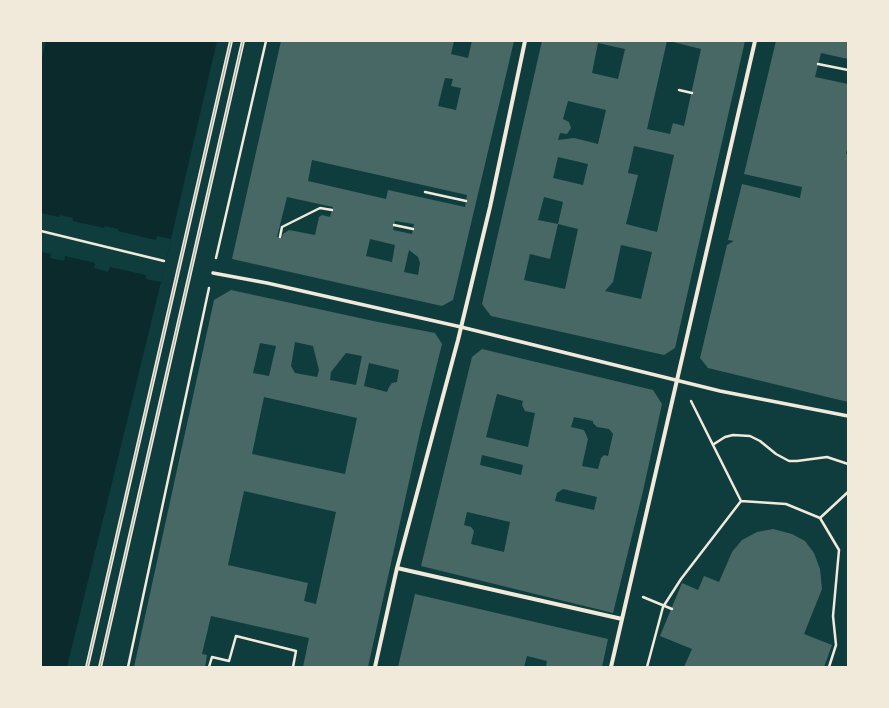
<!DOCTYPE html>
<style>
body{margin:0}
#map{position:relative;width:889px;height:708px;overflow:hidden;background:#0f3d3e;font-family:Karla,sans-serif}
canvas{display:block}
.frame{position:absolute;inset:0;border:42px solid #f1e9da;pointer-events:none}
</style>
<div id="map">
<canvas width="889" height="708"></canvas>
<div class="frame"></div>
</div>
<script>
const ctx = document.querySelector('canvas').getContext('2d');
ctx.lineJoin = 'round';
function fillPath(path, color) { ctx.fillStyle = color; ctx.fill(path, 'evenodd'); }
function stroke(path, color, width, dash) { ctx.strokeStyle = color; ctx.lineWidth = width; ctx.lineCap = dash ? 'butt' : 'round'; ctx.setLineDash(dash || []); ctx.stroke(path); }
fillPath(new Path2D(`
 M 46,41 L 217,41 L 161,282 L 67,667 L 41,667 L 41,63 Z`), '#0a2a2b');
fillPath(new Path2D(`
 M 41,213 L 59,217 L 60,215 L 73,218 L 73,221 L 104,228 L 105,226 L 118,229 L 118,231 L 156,240 L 157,236 L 171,239 L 161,282 L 146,279 L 146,275 L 110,267 L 108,272 L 94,268 L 95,263 L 65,256 L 64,261 L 50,258 L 51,254 L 41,252 Z`), '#0f3d3e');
fillPath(new Path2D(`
 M 281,41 L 454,41 L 451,54 L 468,58 L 472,41 L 514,41 L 453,300 L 442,306 L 232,259 ZM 445,78 L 453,79 L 451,86 L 461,88 L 456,110 L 438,106 ZM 312,160 L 467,195 L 465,207 L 388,190 L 386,199 L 308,181 ZM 287,197 L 333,207 L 330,217 L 322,215 L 319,217 L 315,235 L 289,230 L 283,234 L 282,238 L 277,237 ZM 395,221 L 414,224 L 412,234 L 393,230 ZM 370,239 L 395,245 L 392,262 L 366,256 ZM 409,250 L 418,257 L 420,263 L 418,275 L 404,272 Z
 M 542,41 L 667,41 L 647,129 L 670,134 L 673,123 L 684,126 L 701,49 L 669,41 L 745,41 L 675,348 L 664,355 L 491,316 L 482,304 ZM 598,43 L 625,49 L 618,79 L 592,73 ZM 568,101 L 606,110 L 598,144 L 574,138 L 558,140 L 560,133 L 567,134 L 571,128 L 569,122 L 563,119 ZM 634,146 L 674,155 L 657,232 L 626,224 L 638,175 L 628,173 ZM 558,157 L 588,164 L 583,185 L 553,178 ZM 544,197 L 563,202 L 558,224 L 578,229 L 565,289 L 524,280 L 530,254 L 550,259 L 558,224 L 538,220 ZM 621,245 L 652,252 L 641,299 L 605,291 L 613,282 Z
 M 776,41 L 848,41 L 848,59 L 821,53 L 815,77 L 848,84 L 848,144 L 846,154 L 848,154 L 848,402 L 708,368 L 700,358 L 727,245 L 734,241 L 728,240 L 742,184 L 800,198 L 802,187 L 744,174 Z
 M 231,290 L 378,322 L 435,333 L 442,344 L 420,432 L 368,667 L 303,667 L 309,638 L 211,616 L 202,654 L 207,655 L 205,667 L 134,667 L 214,300 ZM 295,342 L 313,346 L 319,370 L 317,377 L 295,373 L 291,366 ZM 260,343 L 276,346 L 269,376 L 253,373 ZM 346,353 L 362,356 L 356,385 L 330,380 L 331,372 ZM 369,363 L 399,370 L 397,382 L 392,383 L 389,387 L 387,392 L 364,386 ZM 264,397 L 357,418 L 345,474 L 252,454 ZM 244,491 L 336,512 L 316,604 L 304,601 L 308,583 L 228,565 Z
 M 482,349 L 653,390 L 662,404 L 643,491 L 613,613 L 421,566 L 472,357 ZM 497,394 L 523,401 L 522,405 L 525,411 L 535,413 L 528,447 L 486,437 ZM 574,417 L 593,421 L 593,423 L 597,427 L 609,429 L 613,434 L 608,456 L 604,455 L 601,458 L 598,469 L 582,466 L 588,439 L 584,430 L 571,427 ZM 482,455 L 523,465 L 521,475 L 480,465 ZM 563,489 L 597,497 L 594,510 L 555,501 L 557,493 ZM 467,512 L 510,522 L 504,552 L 471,544 L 474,531 L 471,527 L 464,525 Z
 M 773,529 L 792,534 L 805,541 L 814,553 L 820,569 L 822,589 L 804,634 L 832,645 L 824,667 L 684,667 L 692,649 L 660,636 L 682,583 L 698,590 L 704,576 L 719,582 L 732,552 L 742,540 L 757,532 Z
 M 415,594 L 608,639 L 602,667 L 546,667 L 547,661 L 527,656 L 524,667 L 398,667 Z`), '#486865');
stroke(new Path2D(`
 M 818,64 L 848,70
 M 679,90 L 692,93
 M 425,192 L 466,201
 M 394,225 L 413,229
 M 41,231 L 164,261
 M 280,237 L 282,227 L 320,208 L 332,210
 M 216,258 L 266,41
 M 714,444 L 725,437 L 733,435 L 750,436 L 760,441 L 776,454 L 789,461 L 797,461 L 827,457 L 848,464
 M 741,501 L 786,504 L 820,518
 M 643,597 L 672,609
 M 128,667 L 209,288
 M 209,667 L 212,657 L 229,661 L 236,636 L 296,651 L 293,667
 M 647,667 L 663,607 L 681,579 L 741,501 L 691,401
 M 829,667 L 836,645 L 833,616 L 839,550 L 820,518 L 848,492`), '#f1e9da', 2.5);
stroke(new Path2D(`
 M 213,273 L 267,283 L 461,327 L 720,391 L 848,416`), '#f1e9da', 3.5);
stroke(new Path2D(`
 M 397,568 L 622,619
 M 87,667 L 231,41
 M 100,667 L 243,41
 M 375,667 L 397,568 L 458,340 L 490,207 L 525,41
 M 611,667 L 755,41`), '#f1e9da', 4);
stroke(new Path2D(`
 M 87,667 L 231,41
 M 100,667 L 243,41`), '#97a49c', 1);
</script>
